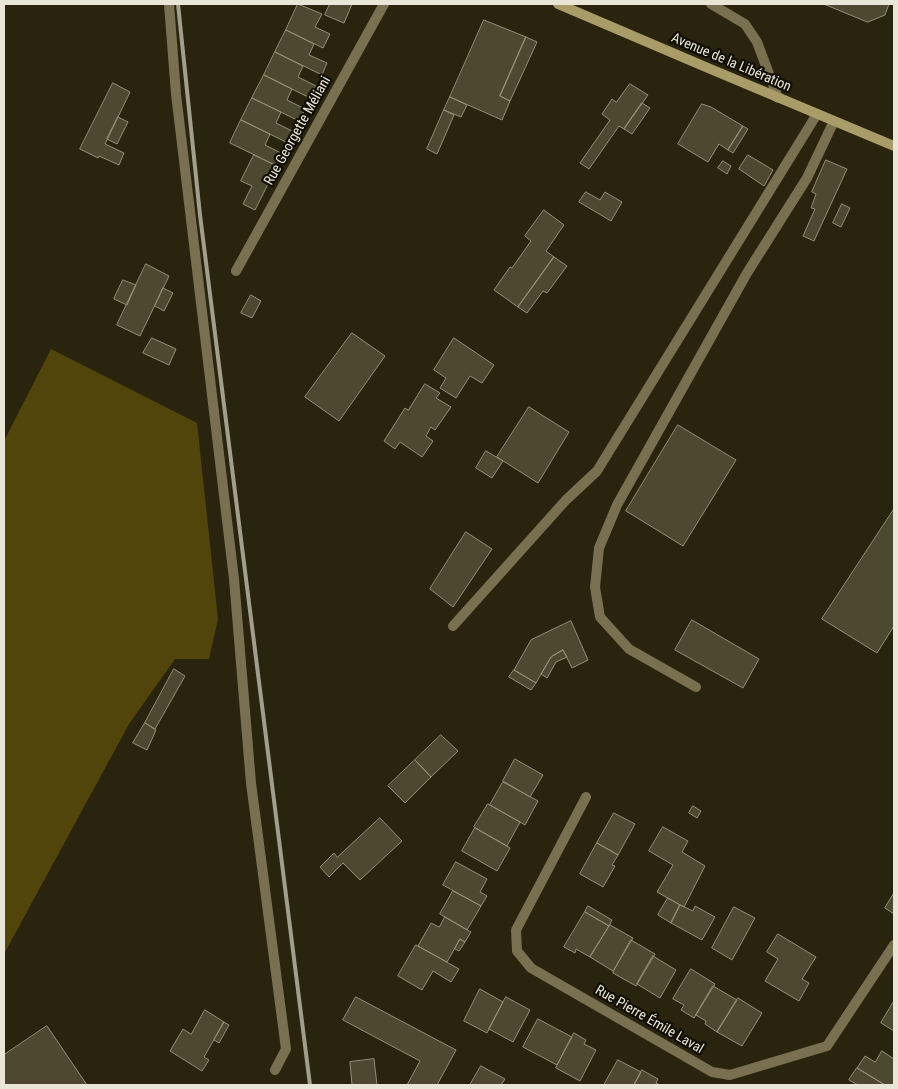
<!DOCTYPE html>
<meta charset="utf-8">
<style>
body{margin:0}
#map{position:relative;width:898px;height:1089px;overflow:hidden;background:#2a240e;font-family:"Roboto Condensed",sans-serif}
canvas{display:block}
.frame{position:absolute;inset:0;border:5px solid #e9e6d8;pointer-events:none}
</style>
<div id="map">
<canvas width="898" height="1089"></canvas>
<div class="frame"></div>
</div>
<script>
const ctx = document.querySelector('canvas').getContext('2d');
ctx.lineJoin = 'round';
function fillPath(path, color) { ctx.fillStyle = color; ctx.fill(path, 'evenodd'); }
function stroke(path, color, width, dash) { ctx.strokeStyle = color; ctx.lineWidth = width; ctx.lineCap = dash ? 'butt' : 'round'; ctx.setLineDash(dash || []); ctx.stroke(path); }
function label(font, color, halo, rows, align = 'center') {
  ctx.font = font + ' "Roboto Condensed",sans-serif'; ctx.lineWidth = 4.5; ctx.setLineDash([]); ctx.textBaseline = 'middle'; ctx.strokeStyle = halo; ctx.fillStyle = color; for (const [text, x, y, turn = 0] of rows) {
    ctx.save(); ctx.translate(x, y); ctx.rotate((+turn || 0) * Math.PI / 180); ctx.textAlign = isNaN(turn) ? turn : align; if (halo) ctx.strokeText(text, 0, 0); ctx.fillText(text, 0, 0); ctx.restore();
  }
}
fillPath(new Path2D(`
 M 51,349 L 197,423 L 218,619 L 209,659 L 175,659 L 129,724 L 4,954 L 4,441 Z`), '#52450c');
const building = new Path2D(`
 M 298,4 L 322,14 L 315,27 L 330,34 L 323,48 L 286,30 Z
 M 330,4 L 352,4 L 344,23 L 325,15 Z
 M 824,4 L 889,4 L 885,15 L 868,22 Z
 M 484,20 L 526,37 L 500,96 L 510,101 L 502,120 L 450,97 Z
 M 286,30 L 314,44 L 309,55 L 327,63 L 322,75 L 275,52 Z
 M 526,37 L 537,42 L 510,101 L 500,96 Z
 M 275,52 L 303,66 L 298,77 L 316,86 L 310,98 L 264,75 Z
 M 264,75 L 292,89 L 287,100 L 305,109 L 299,121 L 252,98 Z
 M 113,83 L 130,92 L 105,144 L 124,153 L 119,165 L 99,156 L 98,158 L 80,149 Z
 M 630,84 L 648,95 L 624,129 L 619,126 L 589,169 L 580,163 L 610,120 L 602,114 L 612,99 L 616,102 Z
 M 450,97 L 467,105 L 461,117 L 444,110 Z
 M 252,98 L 281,112 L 276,123 L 294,132 L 288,143 L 241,120 Z
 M 642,103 L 650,108 L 632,134 L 624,129 Z
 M 702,104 L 711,107 L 743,126 L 728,150 L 719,144 L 708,162 L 678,144 Z
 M 444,110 L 454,115 L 437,154 L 427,149 Z
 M 118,117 L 128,122 L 117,144 L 107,139 Z
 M 241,120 L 270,134 L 265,145 L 283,154 L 277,166 L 230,143 Z
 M 743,126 L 748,129 L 733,153 L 728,150 Z
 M 254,155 L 277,166 L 255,210 L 243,204 L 252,186 L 241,181 Z
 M 748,155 L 773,170 L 764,186 L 739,169 Z
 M 826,160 L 847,169 L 814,241 L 803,236 L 815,209 L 811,208 L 816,194 L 812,192 Z
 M 723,161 L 731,166 L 727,174 L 718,168 Z
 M 586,192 L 600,200 L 605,192 L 622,202 L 611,221 L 579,202 Z
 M 842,204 L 850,208 L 841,227 L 833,223 Z
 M 544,210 L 564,225 L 546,251 L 554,257 L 518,307 L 494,290 L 510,267 L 512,268 L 531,241 L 525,236 Z
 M 554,257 L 567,266 L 547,293 L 543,291 L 527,313 L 518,307 Z
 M 146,264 L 169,276 L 140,336 L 117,325 Z
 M 123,280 L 136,285 L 127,305 L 114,299 Z
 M 163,288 L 173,293 L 164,311 L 155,306 Z
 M 251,295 L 261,301 L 252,318 L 241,313 Z
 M 352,333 L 385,356 L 339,421 L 305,397 Z
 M 152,338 L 176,349 L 169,365 L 143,353 Z
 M 454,338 L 494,365 L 482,383 L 470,376 L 456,398 L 440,388 L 446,378 L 434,370 Z
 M 425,384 L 440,393 L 436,398 L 451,407 L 435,430 L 431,427 L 426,436 L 433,441 L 422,457 L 400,442 L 395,449 L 384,441 L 405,408 L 408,410 Z
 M 529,407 L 569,432 L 538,483 L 497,457 Z
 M 678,425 L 736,460 L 683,546 L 626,511 Z
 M 486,451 L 503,461 L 492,478 L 476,468 Z
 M 894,509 L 894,626 L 877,653 L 822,619 Z
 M 466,532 L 492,549 L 453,607 L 430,589 Z
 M 692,620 L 759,659 L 743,688 L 675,650 Z
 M 571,621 L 588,660 L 572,668 L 563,650 L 551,657 L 536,683 L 514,670 L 531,640 Z
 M 563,650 L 567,657 L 556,662 L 547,678 L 541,674 L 551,657 Z
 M 174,669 L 185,676 L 155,729 L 145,723 Z
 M 514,670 L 536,683 L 531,690 L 509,677 Z
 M 145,723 L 156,730 L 147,750 L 133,743 Z
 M 441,735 L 458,751 L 431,777 L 415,760 Z
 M 515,759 L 543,775 L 530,797 L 503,781 Z
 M 415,760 L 431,777 L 405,803 L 388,786 Z
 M 503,782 L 538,801 L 525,825 L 490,805 Z
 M 488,804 L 520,822 L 507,846 L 474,827 Z
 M 693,806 L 701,811 L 697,818 L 689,813 Z
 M 614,813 L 635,824 L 618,855 L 597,843 Z
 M 380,818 L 402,841 L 360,880 L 343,863 L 329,877 L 320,867 L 334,853 L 337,857 Z
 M 663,827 L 688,841 L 682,852 L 705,866 L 684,907 L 657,892 L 673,865 L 649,851 Z
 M 475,828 L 510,848 L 497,871 L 462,851 Z
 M 597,843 L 618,855 L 612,865 L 615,866 L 603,887 L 580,874 Z
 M 456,862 L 487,879 L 480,892 L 487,896 L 481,906 L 443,885 Z
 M 453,891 L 481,906 L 467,930 L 440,914 Z
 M 894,893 L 894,914 L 885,908 Z
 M 668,898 L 680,905 L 671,923 L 658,915 Z
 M 680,905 L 693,911 L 695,906 L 715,917 L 702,940 L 671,923 Z
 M 588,906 L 612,920 L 609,926 L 585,912 Z
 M 734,907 L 755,918 L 732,960 L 712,948 Z
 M 585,912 L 609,926 L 590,957 L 576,949 L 575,953 L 564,947 Z
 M 445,917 L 471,932 L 465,942 L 460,939 L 447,962 L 418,946 L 431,923 L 439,927 Z
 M 610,925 L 633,938 L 613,971 L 590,957 Z
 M 778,934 L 816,957 L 802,979 L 809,983 L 799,1001 L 765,981 L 778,959 L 767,952 Z
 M 460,939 L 465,942 L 459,951 L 455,949 Z
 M 631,940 L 655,954 L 636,986 L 613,973 Z
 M 416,945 L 459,969 L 451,982 L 433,971 L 422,990 L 398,976 Z
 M 653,956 L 676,970 L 660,998 L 637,984 Z
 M 691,969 L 715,984 L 694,1018 L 681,1010 L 684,1005 L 673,999 Z
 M 713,986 L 737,1000 L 717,1032 L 705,1024 L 706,1021 L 696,1015 Z
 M 480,989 L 503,1002 L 487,1033 L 464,1021 Z
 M 356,997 L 456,1050 L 437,1085 L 407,1085 L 420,1061 L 343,1020 Z
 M 506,997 L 530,1010 L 513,1042 L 489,1029 Z
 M 738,998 L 762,1013 L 742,1046 L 717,1032 Z
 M 894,1001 L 894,1031 L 881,1023 Z
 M 205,1010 L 224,1022 L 204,1057 L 209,1060 L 202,1071 L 170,1051 L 183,1029 L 191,1034 Z
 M 538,1019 L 572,1037 L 557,1065 L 523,1047 Z
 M 224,1022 L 229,1025 L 219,1043 L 214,1040 Z
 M 47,1026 L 87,1085 L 4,1085 L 4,1055 Z
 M 574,1033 L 586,1040 L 584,1044 L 596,1050 L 580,1081 L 556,1068 Z
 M 882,1051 L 894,1059 L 894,1085 L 885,1085 L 857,1068 L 865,1056 L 875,1062 Z
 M 374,1059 L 377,1085 L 352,1085 L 350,1062 Z
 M 618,1060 L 641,1072 L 634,1085 L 604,1085 Z
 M 481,1066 L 505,1079 L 501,1085 L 470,1085 Z
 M 857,1068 L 885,1085 L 858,1085 L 849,1080 Z
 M 642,1070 L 658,1079 L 656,1083 L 660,1085 L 634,1085 Z`);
fillPath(building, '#4e4831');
stroke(building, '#958f76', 1);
stroke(new Path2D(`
 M 169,4 L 176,94 L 234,579 L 251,783 L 286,1049 L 275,1070
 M 711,4 L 745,24 L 757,42 L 778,98
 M 236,271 L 384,4
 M 453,626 L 566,500 L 597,471 L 817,114
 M 696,687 L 629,649 L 600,617 L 595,587 L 599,548 L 617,505 L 747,273 L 807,178 L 834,121`), '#787051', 10);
stroke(new Path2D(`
 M 586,797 L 516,930 L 517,951 L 531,968 L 712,1072 L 730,1075 L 827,1046 L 894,945`), '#787051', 10);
stroke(new Path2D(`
 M 558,4 L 708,68 L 894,146`), '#a99c68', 10);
stroke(new Path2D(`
 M 178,4 L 200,215 L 310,1085`), '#a29e8d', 4);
label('14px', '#e9e6d8', '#100e05', [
 ["Avenue de la Libération",731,63,23],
 ["Rue Georgette Méliani",298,131,-61],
 ["Rue Pierre Émile Laval",649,1020,30]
]);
</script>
